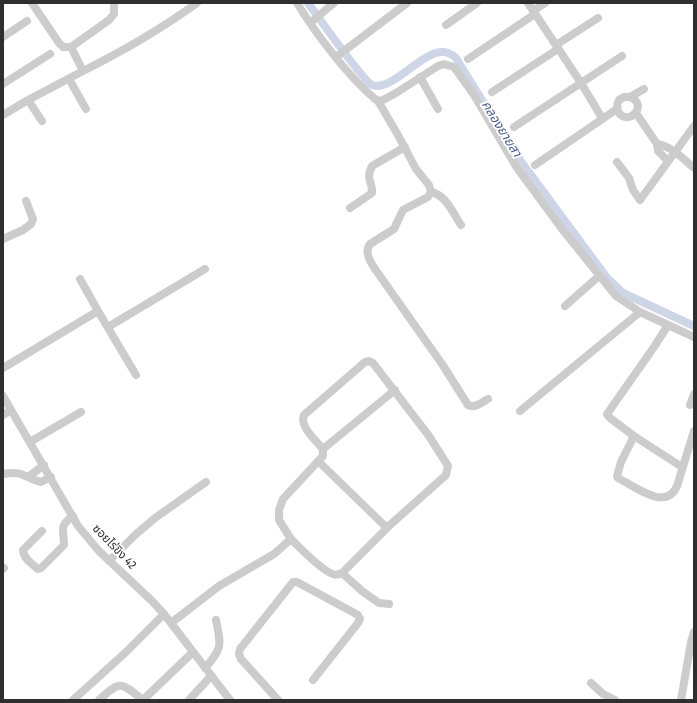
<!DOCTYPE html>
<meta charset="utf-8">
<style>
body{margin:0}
#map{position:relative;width:697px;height:703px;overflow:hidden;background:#fff;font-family:"Fira Sans Condensed",sans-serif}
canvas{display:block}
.frame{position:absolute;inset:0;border:4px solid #2f2f2f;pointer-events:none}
</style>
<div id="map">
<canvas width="697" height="703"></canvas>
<div class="frame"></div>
</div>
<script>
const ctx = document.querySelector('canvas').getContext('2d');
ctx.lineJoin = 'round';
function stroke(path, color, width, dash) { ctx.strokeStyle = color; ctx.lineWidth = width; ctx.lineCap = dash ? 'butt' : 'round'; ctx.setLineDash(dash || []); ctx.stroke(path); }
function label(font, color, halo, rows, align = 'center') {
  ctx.font = font + ' "Fira Sans Condensed","Noto Sans Thai",sans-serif'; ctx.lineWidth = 4; ctx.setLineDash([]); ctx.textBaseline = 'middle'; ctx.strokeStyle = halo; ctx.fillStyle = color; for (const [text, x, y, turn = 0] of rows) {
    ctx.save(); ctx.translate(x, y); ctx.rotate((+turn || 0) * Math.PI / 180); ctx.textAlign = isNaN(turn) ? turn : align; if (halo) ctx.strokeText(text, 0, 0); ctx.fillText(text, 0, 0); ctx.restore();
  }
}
stroke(new Path2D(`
 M 308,3 C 317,15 363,81 372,85 C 393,93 425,45 448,53 C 451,54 454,56 456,58 L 514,152 L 607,278 L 623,293 L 694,326`), '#cdd5e7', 8);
stroke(new Path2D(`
 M 32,3 L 59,43 L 63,47 L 71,47 L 109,20 L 114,14 L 114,5
 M 297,3 C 316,34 347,75 375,99 L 378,101 L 383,100 L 396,93 L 438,66 L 444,64 L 454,67 L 474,95 L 517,168 L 562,229 L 616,296 L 640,312 L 694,337
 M 528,3 L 581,83 L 602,118
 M 533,11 L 545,3
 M 310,23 L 334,3
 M 446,25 L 477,3
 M 3,37 L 27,21
 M 556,45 L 598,18
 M 336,57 L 407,3
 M 468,59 L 535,14
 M 83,71 C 123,51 161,29 197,3
 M 420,77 L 438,109
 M 69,79 L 86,109
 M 3,84 L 50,54
 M 492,92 L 558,49
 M 630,97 C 649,105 629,126 619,113 C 616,108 617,104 619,100 L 624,97 L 630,97 L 644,89
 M 28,100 L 42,121
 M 378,101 L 398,135 L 416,169 L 429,185 L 431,192 L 428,197 L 403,210 L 394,229 L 370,244 C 364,252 370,261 375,269 L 442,364 L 468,405 C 475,409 482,402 488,399
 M 636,113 L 657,144 L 658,151 L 668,161
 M 3,115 L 28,100 L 83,71 L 71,47
 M 514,127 L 622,56
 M 657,144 C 672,146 683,159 694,168
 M 617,162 L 629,178 L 633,190 L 640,200 L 694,126
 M 535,165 L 617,109
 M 431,192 C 446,195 453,213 461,225
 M 350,208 L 372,193 C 373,181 365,181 372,166 L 405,147
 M 3,239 L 23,230 L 31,224 L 33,219 L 26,201
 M 565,306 L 599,276
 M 98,311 L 136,375
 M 108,327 L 205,269
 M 3,368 L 98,311 L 80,279
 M 3,396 L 78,526 L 99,551 L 152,601 L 164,614 L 230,700
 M 690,405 L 694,394
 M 520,411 L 640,312
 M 3,415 L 11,410
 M 634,436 L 610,418 L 607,414 L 654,347 L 668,325
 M 30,442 L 81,412
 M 323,449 L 395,390
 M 318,461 L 387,528
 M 682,467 L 634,436 L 621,462 L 617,476 L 618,478 C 634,486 666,512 677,486 L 694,431
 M 3,474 C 24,470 24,478 41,482 L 51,477
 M 28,477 L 44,465
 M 42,531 L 23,550 C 23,558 32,564 38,569 L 41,568 L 64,545 C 64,529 58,527 73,516
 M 109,561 L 135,535 L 155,518 L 206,482
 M 3,569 L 4,568
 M 342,573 L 362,591 L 379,603 L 389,604
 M 171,623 L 219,586 L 274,554 L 291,539 L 279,520 L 279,510 L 283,499 L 323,456 L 323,449 C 316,441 299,426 304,415 L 365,362 L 369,361 L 373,363 L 429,436 L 448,466 L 446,475 L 390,525 L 342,573 C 339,574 336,576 333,574 C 322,571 300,548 291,539
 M 205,668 C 223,648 221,645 216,620
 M 591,683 L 603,694 L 615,700
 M 73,700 L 125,653 L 164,614
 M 99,700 C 121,680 120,682 143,700
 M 143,700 L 193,652
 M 189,700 L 211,676
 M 278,700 L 241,659 L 239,654 L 240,649 L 293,582 L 297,582 L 358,615 L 360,619 L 358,623 L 313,680
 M 681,700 L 691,642 L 694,632`), '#ccc', 8);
label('12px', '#2f2f2f', '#fff', [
 ["ซอยไร่ขิง 42",114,547,46]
]);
label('italic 13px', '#475a86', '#fff', [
 ["คลองยายสา",501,129,58]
]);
</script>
